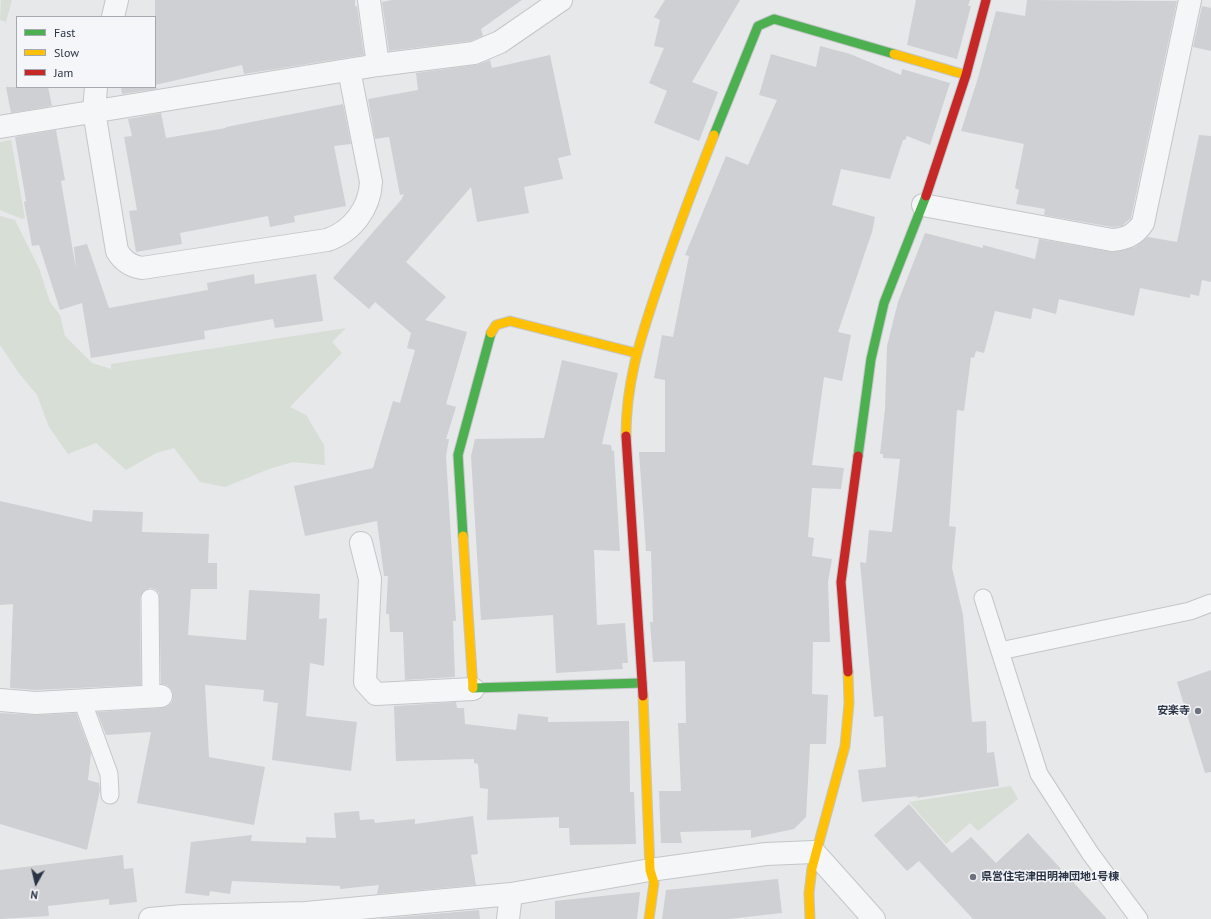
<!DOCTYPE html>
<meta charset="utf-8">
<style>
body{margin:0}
#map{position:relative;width:1211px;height:919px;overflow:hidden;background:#e6e8ea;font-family:"PT Sans",sans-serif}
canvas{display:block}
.legend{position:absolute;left:16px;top:16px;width:140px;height:72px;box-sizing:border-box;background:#f4f6f9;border:1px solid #a4a8b1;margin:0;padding:5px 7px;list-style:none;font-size:12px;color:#2b3445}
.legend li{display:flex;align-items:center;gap:8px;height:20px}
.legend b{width:20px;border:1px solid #a4a8b1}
.north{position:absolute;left:16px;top:863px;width:40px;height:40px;-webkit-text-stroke:3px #f4f6f9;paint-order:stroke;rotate:188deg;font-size:11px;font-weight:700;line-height:16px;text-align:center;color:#2b3445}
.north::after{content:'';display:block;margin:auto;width:14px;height:18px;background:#2b3445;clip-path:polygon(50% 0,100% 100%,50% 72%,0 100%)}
</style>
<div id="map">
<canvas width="1211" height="919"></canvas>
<ul class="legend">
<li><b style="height:5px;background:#4caf50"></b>Fast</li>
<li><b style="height:5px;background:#ffc107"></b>Slow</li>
<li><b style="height:5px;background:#c62828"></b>Jam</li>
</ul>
<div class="north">N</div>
</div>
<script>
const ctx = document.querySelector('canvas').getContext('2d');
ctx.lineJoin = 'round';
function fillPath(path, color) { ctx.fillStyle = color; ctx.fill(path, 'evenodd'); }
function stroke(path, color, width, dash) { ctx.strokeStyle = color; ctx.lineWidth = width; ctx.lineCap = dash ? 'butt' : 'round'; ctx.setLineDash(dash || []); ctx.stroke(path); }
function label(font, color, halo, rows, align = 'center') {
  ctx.font = font + ' "PT Sans","Noto Sans JP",sans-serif'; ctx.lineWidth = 3; ctx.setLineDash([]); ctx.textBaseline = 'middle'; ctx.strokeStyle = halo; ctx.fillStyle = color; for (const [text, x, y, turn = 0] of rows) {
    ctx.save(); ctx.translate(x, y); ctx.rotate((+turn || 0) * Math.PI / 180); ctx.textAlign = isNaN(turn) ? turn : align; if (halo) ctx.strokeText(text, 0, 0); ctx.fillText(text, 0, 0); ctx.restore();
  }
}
fillPath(new Path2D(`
 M 1,0 L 12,0 L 6,22 L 0,20 Z
 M 11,140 L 25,218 L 22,219 L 0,210 L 0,142 Z
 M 0,216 L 15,220 L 39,268 L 50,302 L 60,315 L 65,336 L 92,363 L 111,369 L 111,364 L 346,328 L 332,342 L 342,353 L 290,407 L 306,415 L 324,445 L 325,465 L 293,462 L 269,469 L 225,487 L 200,482 L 174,448 L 156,453 L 126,470 L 96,443 L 68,454 L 49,427 L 37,395 L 18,372 L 0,345 Z
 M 1011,786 L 1018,799 L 978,831 L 970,823 L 946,844 L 909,802 Z`), '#d6ded6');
fillPath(new Path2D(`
 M 155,0 L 355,0 L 355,6 L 357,6 L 364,55 L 244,74 L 242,65 L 155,85 Z
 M 392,0 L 522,0 L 481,29 L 483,36 L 471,41 L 389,51 L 382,2 Z
 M 665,0 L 740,0 L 692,82 L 718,92 L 699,141 L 654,123 L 667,91 L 649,83 L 664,48 L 654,46 L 660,20 L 654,17 Z
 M 916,0 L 970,0 L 968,6 L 971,6 L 957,59 L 907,45 Z
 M 1027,0 L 1177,1 L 1131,218 L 1122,226 L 1112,227 L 1044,215 L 1045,209 L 1016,204 L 1019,190 L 1015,188 L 1024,144 L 961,131 L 978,78 L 996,11 L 1025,16 Z
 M 1202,6 L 1211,8 L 1211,51 L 1193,47 Z
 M 820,46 L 850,54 L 901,75 L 902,69 L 950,83 L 930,145 L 907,136 L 905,140 L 903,140 L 890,179 L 841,169 L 832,205 L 875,217 L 872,232 L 838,332 L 851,335 L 842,381 L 824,377 L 812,465 L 844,468 L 841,489 L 812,488 L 808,537 L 814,538 L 812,556 L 832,559 L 828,582 L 830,642 L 813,642 L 812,694 L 828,695 L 826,744 L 810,744 L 806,817 L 794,829 L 751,838 L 751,830 L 680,832 L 682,843 L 661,843 L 659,791 L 681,791 L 678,723 L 686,723 L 685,661 L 653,662 L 650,622 L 653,622 L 651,551 L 646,551 L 639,452 L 665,452 L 665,380 L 654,378 L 662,335 L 673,337 L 689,256 L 685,255 L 726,156 L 748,165 L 777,100 L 759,95 L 771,54 L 816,67 Z
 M 550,55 L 571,155 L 558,158 L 563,179 L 524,187 L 529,213 L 477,222 L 471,187 L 406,262 L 446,297 L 425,320 L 467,332 L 446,404 L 456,407 L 446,439 L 449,439 L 446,456 L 456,621 L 453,621 L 455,677 L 405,680 L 403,632 L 390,632 L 389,614 L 386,614 L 388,576 L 384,576 L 377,521 L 305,536 L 294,486 L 373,468 L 393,401 L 400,403 L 415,350 L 407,348 L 411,333 L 375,302 L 369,309 L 333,278 L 401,200 L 404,194 L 400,195 L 389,137 L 375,139 L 368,99 L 418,90 L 416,73 L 476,65 L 490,60 L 492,68 Z
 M 6,87 L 48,87 L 52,106 L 11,113 Z
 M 121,87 L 156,87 L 157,89 L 122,94 Z
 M 343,104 L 351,144 L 334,146 L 346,206 L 294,216 L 295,222 L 270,227 L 268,216 L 180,233 L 182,244 L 136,252 L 129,211 L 137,210 L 124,137 L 132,136 L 128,119 L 161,113 L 166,138 L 226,128 L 226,127 Z
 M 56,130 L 65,180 L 61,181 L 76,269 L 74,247 L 87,244 L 109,308 L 208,290 L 207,283 L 254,274 L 255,284 L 316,274 L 323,321 L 275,328 L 273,319 L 204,331 L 205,339 L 91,358 L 82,303 L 60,310 L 39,245 L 32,246 L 24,202 L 26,201 L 15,137 Z
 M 1199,135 L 1211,136 L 1211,282 L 1202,280 L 1199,296 L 1190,294 L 1190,298 L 1140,288 L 1134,316 L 1059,299 L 1056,314 L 1033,308 L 1031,319 L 995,311 L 984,353 L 976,351 L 974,358 L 971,357 L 964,411 L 957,410 L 949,526 L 956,527 L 952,568 L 963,615 L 972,722 L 986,721 L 987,753 L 994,752 L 999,786 L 916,798 L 918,796 L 862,802 L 858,770 L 886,767 L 883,716 L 874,717 L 860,562 L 866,563 L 869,530 L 892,532 L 900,459 L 883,458 L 883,454 L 880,454 L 885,409 L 887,346 L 898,302 L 925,233 L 983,248 L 983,245 L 1035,259 L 1039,239 L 1113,252 L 1135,247 L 1148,237 L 1177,242 Z
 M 562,360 L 618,373 L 602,444 L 611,445 L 612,451 L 614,451 L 620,551 L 594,550 L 597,625 L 625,623 L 628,663 L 622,663 L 623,669 L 556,673 L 553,615 L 481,620 L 471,456 L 475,439 L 544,438 Z
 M 0,501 L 92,522 L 93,510 L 143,512 L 142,532 L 209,534 L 208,563 L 217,563 L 217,589 L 191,589 L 188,635 L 246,640 L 249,590 L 320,594 L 319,619 L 327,618 L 324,666 L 310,663 L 306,716 L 357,722 L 351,771 L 272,760 L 278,703 L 263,701 L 264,690 L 205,685 L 209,757 L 265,767 L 254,825 L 137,803 L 151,732 L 106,735 L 97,712 L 162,708 L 167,707 L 172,702 L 173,696 L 172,690 L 167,685 L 161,684 L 159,593 L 155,589 L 150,588 L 145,590 L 140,598 L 141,685 L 36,690 L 10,688 L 13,604 L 0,605 Z
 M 1211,670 L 1211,772 L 1205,773 L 1177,682 Z
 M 456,702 L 457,708 L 464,708 L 465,724 L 516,730 L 518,714 L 548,717 L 548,722 L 629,721 L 630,792 L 634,792 L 636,844 L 570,845 L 569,828 L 559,828 L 559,817 L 487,820 L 488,789 L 480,788 L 478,764 L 474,763 L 474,759 L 396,761 L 394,706 Z
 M 0,713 L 37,715 L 76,713 L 91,753 L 88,780 L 99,783 L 100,790 L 87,850 L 0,824 Z
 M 909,804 L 952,853 L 971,837 L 996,863 L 1028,833 L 1107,919 L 973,919 L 919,861 L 907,871 L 874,835 Z
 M 359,811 L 360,820 L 374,819 L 375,823 L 415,819 L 415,824 L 473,816 L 478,854 L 471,855 L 476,885 L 377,894 L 379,885 L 340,889 L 340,886 L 232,881 L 230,894 L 210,891 L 209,896 L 185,893 L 191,842 L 252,835 L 251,841 L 306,843 L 306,837 L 336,838 L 334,813 Z
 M 123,855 L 124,869 L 133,868 L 137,902 L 109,905 L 109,899 L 48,906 L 49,916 L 0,919 L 0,870 Z
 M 778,879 L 782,913 L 729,919 L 662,919 L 666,890 Z
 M 640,892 L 637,919 L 555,919 L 555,901 Z
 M 479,910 L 480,919 L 377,919 Z`), '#ced0d3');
const lane = new Path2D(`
 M 150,598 L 151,696
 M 983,598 L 1039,774 L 1090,853 L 1139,919
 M 1000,651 L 1190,611 L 1211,603
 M 82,700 L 109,774 L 110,795`);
const street = new Path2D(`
 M 369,0 L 378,65
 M 113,17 L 117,0
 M 96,87 L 94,111 L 117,251 C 123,261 130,266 142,268 L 327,240 C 352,232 370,208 371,182 L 349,70
 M 0,127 L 378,65 L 474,53 L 500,42 L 561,0
 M 923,205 L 1112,240 C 1126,239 1135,235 1143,223 L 1190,0
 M 361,543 L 370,579 L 365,682 L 376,694 L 473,689
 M 0,700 L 36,703 L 161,696
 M 150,919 L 183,916 L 306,913 L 511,894 L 650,870 L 766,854 L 814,852 L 874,919
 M 508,919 L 511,894`);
const fast = new Path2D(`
 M 714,135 L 758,26 L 774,19 L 894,54
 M 858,456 L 871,359 L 884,303 L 926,196
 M 463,536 L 458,455 L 491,333
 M 473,688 L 642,683`);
const slow = new Path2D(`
 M 894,54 L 966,75
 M 491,333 L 496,325 L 510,321 L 636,353
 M 626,436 C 626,384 639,343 655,295 C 673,241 693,188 714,135
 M 463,536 L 473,688
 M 643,696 L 650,870 L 654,883 L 649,919
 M 810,919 L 809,893 L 812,868 L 845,746 L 849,703 L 848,672`);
const jam = new Path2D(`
 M 926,196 L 966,75 L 986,0
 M 626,436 L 643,696
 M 848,672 L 841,582 L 858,456`);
stroke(lane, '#c4c6c8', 19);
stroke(street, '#c4c6c8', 24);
stroke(fast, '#c4c6c8', 11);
stroke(slow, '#c4c6c8', 11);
stroke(jam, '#c4c6c8', 11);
stroke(lane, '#f5f6f7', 17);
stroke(street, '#f5f6f7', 22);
stroke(fast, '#4caf50', 9);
stroke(slow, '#ffc107', 9);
stroke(jam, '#c62828', 9);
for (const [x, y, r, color] of [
 [1198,711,4,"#6c737f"],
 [973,877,4,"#6c737f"]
]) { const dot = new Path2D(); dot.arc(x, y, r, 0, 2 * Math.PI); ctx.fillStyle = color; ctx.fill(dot); stroke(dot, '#f4f6f9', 1.5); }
label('bold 11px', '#2b3445', '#f4f6f9', [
 ["安楽寺",1190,711],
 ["県営住宅津田明神団地1号棟",981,877,"left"]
], 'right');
</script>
